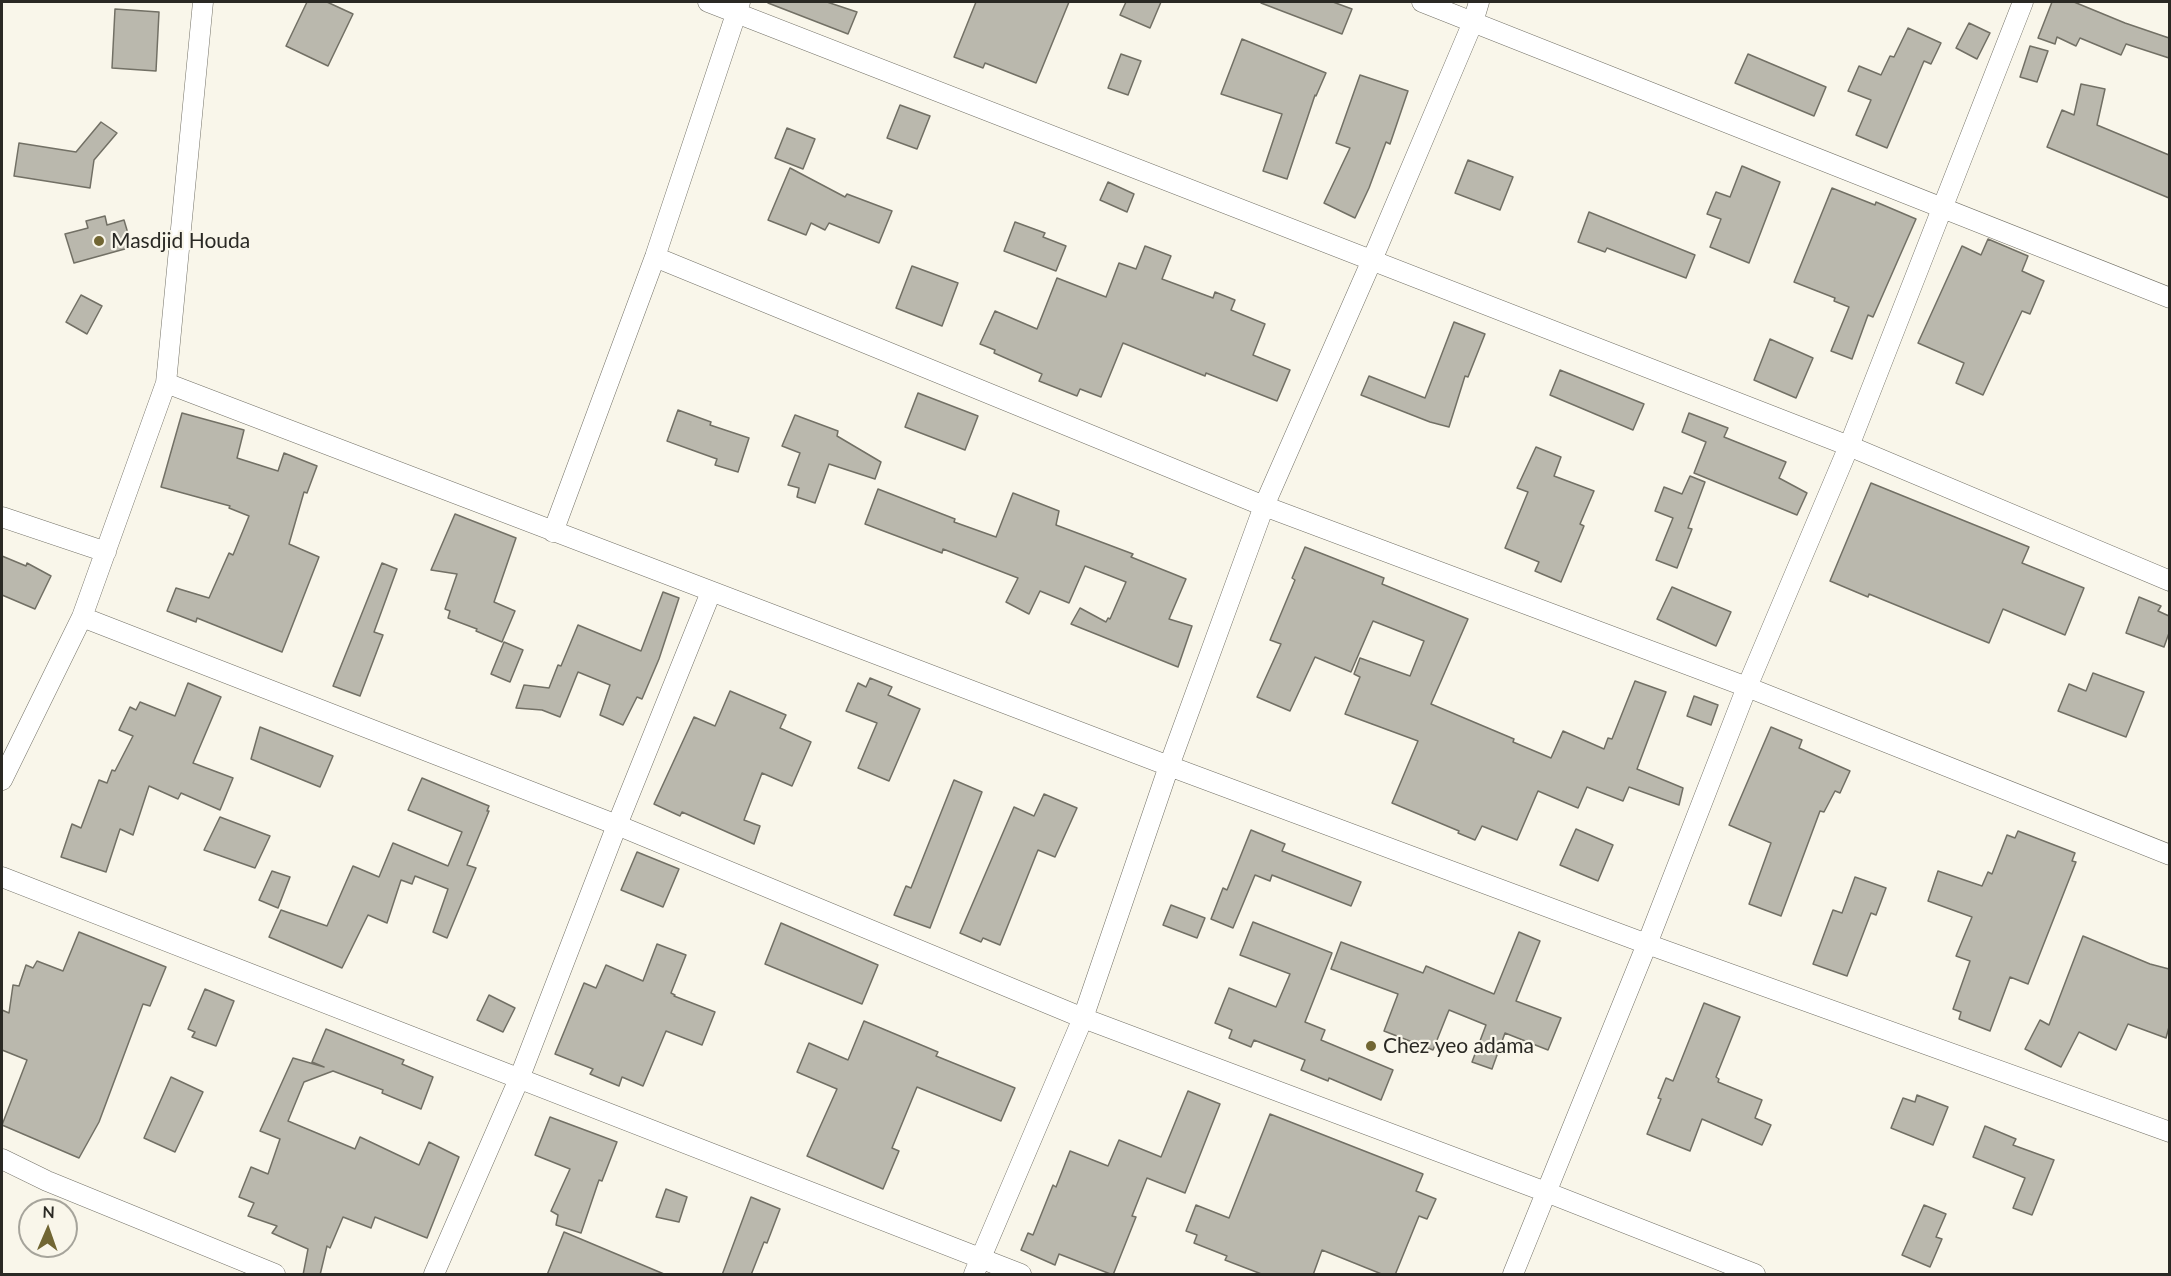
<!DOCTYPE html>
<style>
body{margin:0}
#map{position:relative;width:2171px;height:1276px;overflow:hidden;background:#f9f6ea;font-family:Lato,sans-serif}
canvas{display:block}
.frame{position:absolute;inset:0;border:3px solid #2a2924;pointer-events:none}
.north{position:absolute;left:18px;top:1198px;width:60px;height:60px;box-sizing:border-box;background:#f9f6ea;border:2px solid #a6a49b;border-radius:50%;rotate:2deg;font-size:16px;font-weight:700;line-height:24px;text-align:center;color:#2a2924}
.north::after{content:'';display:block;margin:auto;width:21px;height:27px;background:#716633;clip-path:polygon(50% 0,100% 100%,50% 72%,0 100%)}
</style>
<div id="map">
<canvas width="2171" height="1276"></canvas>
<div class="frame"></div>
<div class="north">N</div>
</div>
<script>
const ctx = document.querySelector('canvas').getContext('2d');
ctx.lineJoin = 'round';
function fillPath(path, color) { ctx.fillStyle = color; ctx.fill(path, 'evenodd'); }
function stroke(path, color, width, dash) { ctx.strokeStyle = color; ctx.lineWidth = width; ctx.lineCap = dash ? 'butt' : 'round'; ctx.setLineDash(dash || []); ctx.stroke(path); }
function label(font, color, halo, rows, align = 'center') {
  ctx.font = font + ' Lato,sans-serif'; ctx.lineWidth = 4.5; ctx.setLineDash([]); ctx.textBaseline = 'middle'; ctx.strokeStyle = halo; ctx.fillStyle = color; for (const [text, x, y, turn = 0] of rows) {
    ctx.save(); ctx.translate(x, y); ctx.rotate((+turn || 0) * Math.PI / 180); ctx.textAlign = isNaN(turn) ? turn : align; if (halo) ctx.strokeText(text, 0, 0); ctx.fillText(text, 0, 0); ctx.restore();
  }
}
const building = new Path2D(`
 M 307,2 L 327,2 L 353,14 L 328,66 L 286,46 Z
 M 768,2 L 827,2 L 857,12 L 848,34 L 768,3 Z
 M 976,2 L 1069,2 L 1036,83 L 985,63 L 983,68 L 954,57 Z
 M 1126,2 L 1161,2 L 1150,28 L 1120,15 Z
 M 1262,2 L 1333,2 L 1352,9 L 1342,34 L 1261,3 Z
 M 2052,2 L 2074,2 L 2125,23 L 2169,38 L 2169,58 L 2126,44 L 2121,55 L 2080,38 L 2076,46 L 2057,37 L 2055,44 L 2038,38 Z
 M 115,9 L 159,12 L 156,71 L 112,68 Z
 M 1969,23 L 1990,33 L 1977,59 L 1956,48 Z
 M 1908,28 L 1941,43 L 1931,64 L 1924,61 L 1887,148 L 1856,135 L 1871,100 L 1848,91 L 1859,66 L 1881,75 L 1890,56 L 1894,57 Z
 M 1242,39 L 1326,73 L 1316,96 L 1315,95 L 1287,179 L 1263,171 L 1282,114 L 1221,94 Z
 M 2030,46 L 2048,51 L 2037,82 L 2020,77 Z
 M 1121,54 L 1141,61 L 1128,95 L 1108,88 Z
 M 1748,54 L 1826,87 L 1814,116 L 1735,83 Z
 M 1360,75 L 1408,91 L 1390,144 L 1386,142 L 1369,188 L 1355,218 L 1324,203 L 1350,148 L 1336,143 Z
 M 2081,84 L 2105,89 L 2097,125 L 2169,155 L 2169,198 L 2047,147 L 2062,110 L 2074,115 Z
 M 900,105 L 930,116 L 917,149 L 887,138 Z
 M 101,122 L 117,133 L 94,160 L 90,188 L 14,176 L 19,143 L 76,152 Z
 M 787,128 L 815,139 L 803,169 L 775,158 Z
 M 1468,160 L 1513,177 L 1500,210 L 1455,193 Z
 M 1742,166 L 1780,182 L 1749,263 L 1710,247 L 1721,219 L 1707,214 L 1716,192 L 1730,197 Z
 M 790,168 L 845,197 L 847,194 L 892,211 L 879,243 L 829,223 L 825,230 L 811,223 L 806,235 L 768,220 Z
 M 1108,182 L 1134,194 L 1127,212 L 1100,200 Z
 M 1832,188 L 1875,205 L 1876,202 L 1916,219 L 1873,317 L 1868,315 L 1852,359 L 1831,351 L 1849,307 L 1834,301 L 1835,298 L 1794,282 Z
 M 1589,212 L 1695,255 L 1686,278 L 1607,248 L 1605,252 L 1578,242 Z
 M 105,216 L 107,225 L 124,220 L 132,247 L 74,263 L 65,234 L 88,228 L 86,221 Z
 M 1015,222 L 1045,233 L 1043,237 L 1066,246 L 1056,271 L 1004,251 Z
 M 1988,239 L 2028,256 L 2022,271 L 2044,281 L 2030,314 L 2022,311 L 1983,395 L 1956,383 L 1964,363 L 1918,343 L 1962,246 L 1981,255 Z
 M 1145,246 L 1171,256 L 1162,279 L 1213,298 L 1215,292 L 1235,300 L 1231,310 L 1265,324 L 1253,355 L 1290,370 L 1277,401 L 1206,373 L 1205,376 L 1123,343 L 1101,397 L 1080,389 L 1077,396 L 1039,381 L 1042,374 L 994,353 L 995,350 L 980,344 L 995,311 L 1037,329 L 1057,278 L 1106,297 L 1119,263 L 1136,269 Z
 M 912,266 L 958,283 L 942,326 L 896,308 Z
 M 81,295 L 102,306 L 87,334 L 66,322 Z
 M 1454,322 L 1485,334 L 1468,377 L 1465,376 L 1449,427 L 1430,422 L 1361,395 L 1369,376 L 1425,398 Z
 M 1770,339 L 1813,358 L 1796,398 L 1754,380 Z
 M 1560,370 L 1644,404 L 1633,430 L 1550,395 Z
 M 918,393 L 978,416 L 965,450 L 905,427 Z
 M 678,410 L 711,422 L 710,425 L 749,438 L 738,472 L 715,465 L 717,459 L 667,441 Z
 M 182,413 L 244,430 L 237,458 L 278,471 L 284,453 L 317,466 L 307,493 L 304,492 L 289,544 L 319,557 L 282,652 L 197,618 L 196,622 L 167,611 L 176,588 L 209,598 L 229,553 L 233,555 L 249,516 L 229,508 L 230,506 L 161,487 Z
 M 1689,413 L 1728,428 L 1724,437 L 1786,462 L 1779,478 L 1807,493 L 1797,515 L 1694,473 L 1706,442 L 1682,432 Z
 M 795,415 L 838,431 L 837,436 L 881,462 L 875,479 L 829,464 L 815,503 L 797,497 L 799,488 L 788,485 L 800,453 L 782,446 Z
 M 1536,447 L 1561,457 L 1554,476 L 1594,491 L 1580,524 L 1584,526 L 1561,582 L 1535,571 L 1539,562 L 1505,548 L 1528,492 L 1517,488 Z
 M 1690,476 L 1705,482 L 1688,528 L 1692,529 L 1677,568 L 1656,560 L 1673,518 L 1655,511 L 1664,487 L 1682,494 Z
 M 1871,483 L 2029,547 L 2022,563 L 2084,588 L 2065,635 L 2003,609 L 1989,643 L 1869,594 L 1868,597 L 1830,581 Z
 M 878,489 L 955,519 L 954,522 L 996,537 L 1013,493 L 1059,511 L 1056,525 L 1133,554 L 1131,557 L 1186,579 L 1169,619 L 1192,626 L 1178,667 L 1071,624 L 1080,608 L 1106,622 L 1108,618 L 1110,619 L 1126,582 L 1085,566 L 1069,603 L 1040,591 L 1029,614 L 1006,602 L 1018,578 L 943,549 L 942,553 L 865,524 Z
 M 455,514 L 516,538 L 494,602 L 515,611 L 502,642 L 476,631 L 477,629 L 448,618 L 450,611 L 445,609 L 457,574 L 431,570 Z
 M 1305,547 L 1384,578 L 1382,584 L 1468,619 L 1431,704 L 1514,739 L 1513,742 L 1551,758 L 1563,731 L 1604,749 L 1608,738 L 1612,739 L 1635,681 L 1666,692 L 1637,769 L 1683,788 L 1679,805 L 1629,787 L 1623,801 L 1587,787 L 1578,808 L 1538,791 L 1517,840 L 1482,826 L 1475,840 L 1458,833 L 1459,831 L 1392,803 L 1418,741 L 1345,714 L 1360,677 L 1354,674 L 1360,658 L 1410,676 L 1424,641 L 1373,621 L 1351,672 L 1315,657 L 1290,711 L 1257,697 L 1281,644 L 1270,640 L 1295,580 L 1292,578 Z
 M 2,556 L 26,566 L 27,563 L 51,576 L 35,609 L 2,595 Z
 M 382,563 L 397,569 L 374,632 L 383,635 L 360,696 L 333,686 Z
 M 1672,587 L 1731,612 L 1716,646 L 1657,619 Z
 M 663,592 L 679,598 L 659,659 L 642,699 L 637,697 L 623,725 L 600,715 L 610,685 L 578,672 L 560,717 L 542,710 L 516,708 L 524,685 L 549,688 L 558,665 L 561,666 L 578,625 L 641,651 Z
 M 2139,597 L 2161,606 L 2158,611 L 2169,616 L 2169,633 L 2164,647 L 2126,633 Z
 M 504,642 L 523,650 L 510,682 L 491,674 Z
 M 2093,673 L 2144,692 L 2126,737 L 2058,711 L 2069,684 L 2086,691 Z
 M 870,678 L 892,687 L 888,695 L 920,709 L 889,781 L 858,768 L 877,723 L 846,711 L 858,683 L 866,687 Z
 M 188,683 L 221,697 L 193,763 L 233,778 L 220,810 L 181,793 L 178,799 L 149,786 L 133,835 L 120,829 L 106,872 L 61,857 L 72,824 L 81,828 L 99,780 L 107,783 L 112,770 L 115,771 L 133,736 L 119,730 L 130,707 L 136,710 L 140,702 L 175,716 Z
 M 730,691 L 786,715 L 780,728 L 811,742 L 792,786 L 762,773 L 744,820 L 760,826 L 754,844 L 682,812 L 680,816 L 654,804 L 694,717 L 715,726 Z
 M 1694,696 L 1718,705 L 1711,725 L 1687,716 Z
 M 260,727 L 333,756 L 320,787 L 251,759 Z
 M 1771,727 L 1802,740 L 1799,748 L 1850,771 L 1840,793 L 1835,791 L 1824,812 L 1820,811 L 1781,916 L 1749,904 L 1771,843 L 1729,825 Z
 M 422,778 L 489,806 L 487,811 L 489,811 L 467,865 L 476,868 L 447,938 L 433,932 L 448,889 L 415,876 L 412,884 L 401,880 L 387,923 L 368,915 L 342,968 L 269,937 L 281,910 L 327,926 L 353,866 L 379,877 L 393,843 L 448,866 L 462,832 L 408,810 Z
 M 954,780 L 982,792 L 930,928 L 894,915 L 906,886 L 911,888 Z
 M 1044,794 L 1077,808 L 1055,857 L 1038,850 L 1000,945 L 983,938 L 981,942 L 960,933 L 1014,807 L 1034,816 Z
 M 220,817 L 270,836 L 255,868 L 204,850 Z
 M 1576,829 L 1613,845 L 1598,881 L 1560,865 Z
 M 1251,830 L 1285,844 L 1282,851 L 1361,882 L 1351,906 L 1272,875 L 1270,881 L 1255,875 L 1233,928 L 1211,919 L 1223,888 L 1227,890 Z
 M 2018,831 L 2075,853 L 2072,861 L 2076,862 L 2028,984 L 2010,977 L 1990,1031 L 1959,1019 L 1961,1012 L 1953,1009 L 1970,961 L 1956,956 L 1972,917 L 1928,901 L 1938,871 L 1982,886 L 1988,872 L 1992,874 L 2007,835 L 2015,838 Z
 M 637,852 L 679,869 L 663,907 L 621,890 Z
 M 272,871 L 290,877 L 278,908 L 259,900 Z
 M 1855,877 L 1886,888 L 1876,915 L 1871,913 L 1847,976 L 1813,964 L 1833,910 L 1842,913 Z
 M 1171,905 L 1205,918 L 1197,938 L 1163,925 Z
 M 1253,922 L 1332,953 L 1305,1022 L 1325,1030 L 1321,1040 L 1393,1070 L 1381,1100 L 1329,1078 L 1328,1081 L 1301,1070 L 1305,1060 L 1254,1040 L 1251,1047 L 1229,1038 L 1232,1030 L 1215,1023 L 1229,988 L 1276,1007 L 1290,974 L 1240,955 Z
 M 781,923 L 878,965 L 862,1004 L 765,964 Z
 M 79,932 L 166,967 L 150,1006 L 143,1004 L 99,1122 L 79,1158 L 2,1125 L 27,1060 L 2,1050 L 2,1010 L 9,1013 L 13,985 L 19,986 L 26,965 L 33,968 L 37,961 L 63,971 Z
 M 1519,932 L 1540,941 L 1516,1001 L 1561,1018 L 1548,1050 L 1505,1033 L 1492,1069 L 1472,1062 L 1486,1025 L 1449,1010 L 1433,1050 L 1384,1031 L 1398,994 L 1331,969 L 1341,942 L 1423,973 L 1426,966 L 1494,994 Z
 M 2083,936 L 2150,964 L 2169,969 L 2169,1027 L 2166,1038 L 2128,1024 L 2116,1050 L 2079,1032 L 2061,1067 L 2025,1049 L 2040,1020 L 2049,1025 Z
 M 657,944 L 686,955 L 671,993 L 675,995 L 674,996 L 715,1012 L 702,1045 L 666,1031 L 643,1086 L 622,1077 L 619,1086 L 590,1074 L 593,1069 L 555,1054 L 584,983 L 596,988 L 606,965 L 643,981 Z
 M 205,989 L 234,1001 L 216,1046 L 192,1037 L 195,1032 L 188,1029 Z
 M 489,995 L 515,1008 L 503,1032 L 477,1020 Z
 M 1704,1003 L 1740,1017 L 1716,1077 L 1719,1079 L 1718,1082 L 1762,1100 L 1755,1118 L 1771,1125 L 1762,1145 L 1702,1119 L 1690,1151 L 1647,1134 L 1661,1099 L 1658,1098 L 1666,1078 L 1673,1081 Z
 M 864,1021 L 938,1052 L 936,1056 L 1015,1088 L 1001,1121 L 917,1087 L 892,1148 L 899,1151 L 883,1189 L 807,1156 L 837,1089 L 797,1072 L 809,1043 L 848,1060 Z
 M 326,1029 L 404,1060 L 402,1064 L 433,1077 L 421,1109 L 382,1093 L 383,1090 L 333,1071 L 304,1082 L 288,1121 L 355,1149 L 360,1137 L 419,1165 L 429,1142 L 459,1157 L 427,1238 L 375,1217 L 371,1228 L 343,1217 L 330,1248 L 327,1246 L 320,1275 L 303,1275 L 308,1249 L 272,1233 L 277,1226 L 248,1216 L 254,1203 L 239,1197 L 251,1167 L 268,1174 L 280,1139 L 260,1131 L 293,1058 L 324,1067 L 312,1062 Z
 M 171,1077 L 203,1092 L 175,1152 L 144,1138 Z
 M 1188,1091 L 1220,1104 L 1185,1193 L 1147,1178 L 1132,1216 L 1136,1217 L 1113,1275 L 1059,1254 L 1055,1265 L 1021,1250 L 1028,1233 L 1033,1235 L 1053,1185 L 1056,1187 L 1070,1151 L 1108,1166 L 1119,1140 L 1161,1157 Z
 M 1917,1095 L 1948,1107 L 1933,1145 L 1891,1128 L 1903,1098 L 1915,1102 Z
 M 1270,1114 L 1423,1174 L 1416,1191 L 1436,1199 L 1427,1219 L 1419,1216 L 1395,1275 L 1384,1275 L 1322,1250 L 1313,1275 L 1264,1275 L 1225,1260 L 1227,1256 L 1194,1243 L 1197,1235 L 1186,1231 L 1196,1205 L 1229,1218 Z
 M 550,1117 L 617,1142 L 602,1181 L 599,1180 L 581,1233 L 556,1225 L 558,1215 L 551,1211 L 570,1169 L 535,1155 Z
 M 1985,1126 L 2016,1139 L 2013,1145 L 2054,1160 L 2032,1215 L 2013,1208 L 2025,1178 L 1973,1157 Z
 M 666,1189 L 687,1197 L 679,1222 L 656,1217 Z
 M 751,1197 L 780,1209 L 767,1243 L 764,1242 L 751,1275 L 722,1275 Z
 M 1924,1205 L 1946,1214 L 1936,1237 L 1942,1239 L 1930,1267 L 1902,1255 Z
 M 564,1232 L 664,1274 L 664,1275 L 547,1275 Z`);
fillPath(building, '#bab8ad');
stroke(building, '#727065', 1.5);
const minor = new Path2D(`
 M 708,2 L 1849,446 L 2170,581
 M 1422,2 L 2170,298
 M 655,257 L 1264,506 L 1747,687 L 2170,855
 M 166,383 L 1169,766 L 1647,944 L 2170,1132
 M 2,517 L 106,552
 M 553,532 L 655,257 L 740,2
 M 82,617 L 617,825 L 1083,1018 L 1546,1192 L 1755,1274
 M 2,780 L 82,617 L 166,383 L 203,2
 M 2,877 L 1021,1274
 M 2,1159 L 47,1181 L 275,1274
 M 434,1274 L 519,1079 L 617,825 L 711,592
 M 974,1274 L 1083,1018 L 1169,766 L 1264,506 L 1372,260 L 1473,22 L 1479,2
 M 1513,1274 L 1647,944 L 1747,687 L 1849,446 L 2023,2`);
stroke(minor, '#737167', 21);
stroke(minor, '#fff', 20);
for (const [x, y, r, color] of [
 [99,241,6,"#716633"],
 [1371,1046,6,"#716633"]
]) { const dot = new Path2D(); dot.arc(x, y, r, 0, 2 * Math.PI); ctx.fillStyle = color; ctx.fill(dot); stroke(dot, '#f9f6ea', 2); }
label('21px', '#2a2924', '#f9f6ea', [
 ["Masdjid Houda",111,241],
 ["Chez yeo adama",1383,1046]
], 'left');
</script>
